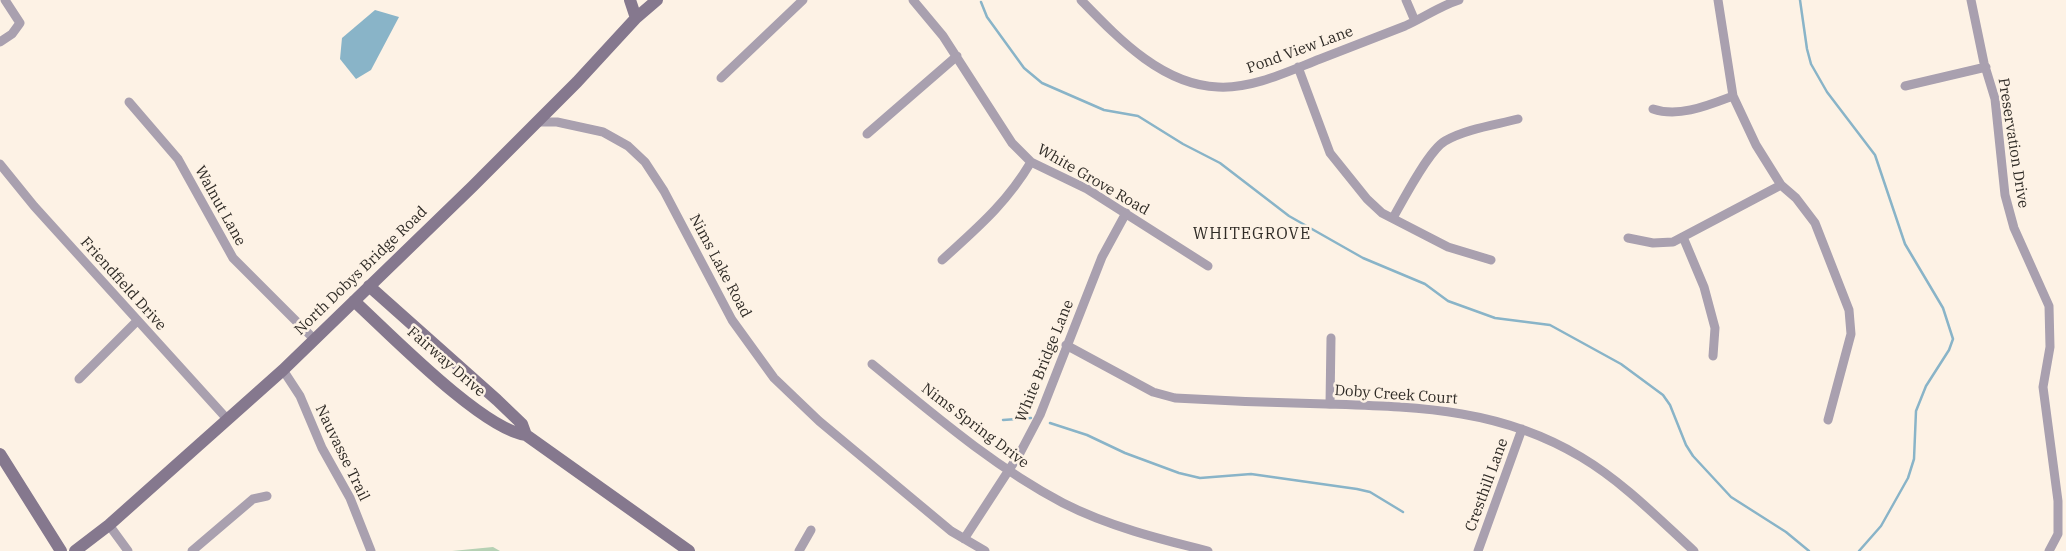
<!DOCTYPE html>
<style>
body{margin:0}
canvas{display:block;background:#fdf2e5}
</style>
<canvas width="2066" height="551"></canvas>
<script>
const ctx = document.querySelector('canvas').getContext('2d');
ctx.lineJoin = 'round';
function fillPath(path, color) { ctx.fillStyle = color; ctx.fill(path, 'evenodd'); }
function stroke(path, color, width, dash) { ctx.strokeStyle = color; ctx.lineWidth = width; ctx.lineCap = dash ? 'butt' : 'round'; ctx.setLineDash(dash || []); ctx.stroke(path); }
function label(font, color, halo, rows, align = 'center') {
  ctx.font = font + ' "IBM Plex Serif",serif'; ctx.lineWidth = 5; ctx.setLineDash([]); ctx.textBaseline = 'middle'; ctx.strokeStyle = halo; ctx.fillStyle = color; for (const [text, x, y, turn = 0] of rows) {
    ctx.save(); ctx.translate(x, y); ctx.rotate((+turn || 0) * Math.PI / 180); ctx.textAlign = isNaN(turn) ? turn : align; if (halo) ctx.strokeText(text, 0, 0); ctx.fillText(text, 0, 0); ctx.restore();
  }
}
fillPath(new Path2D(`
 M 493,547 L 500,551 L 452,551 Z`), '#b6d1b4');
fillPath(new Path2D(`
 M 375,10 L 399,17 L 371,70 L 356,79 L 340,59 L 342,38 Z`), '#89b4c8');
stroke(new Path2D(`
 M 1800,0 L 1807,49 L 1811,64 L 1827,92 L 1875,155 L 1905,244 L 1943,308 L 1953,339 L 1949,350 L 1926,386 L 1916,411 L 1914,459 L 1908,478 L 1881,526 L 1859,551
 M 981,2 L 987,17 L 1024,68 L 1042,83 L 1104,110 L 1138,116 L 1183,144 L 1220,163 L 1289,216 L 1363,258 L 1425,284 L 1448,301 L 1495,318 L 1550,325 L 1621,364 L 1663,395 L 1670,405 L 1686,445 L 1693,456 L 1731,497 L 1786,532 L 1809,551
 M 1003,420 L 1031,418
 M 1050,423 L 1087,435 L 1125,453 L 1179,473 L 1200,478 L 1251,474 L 1357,489 L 1370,492 L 1403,512`), '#89b4c8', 2.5);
stroke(new Path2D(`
 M 913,0 L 943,36 L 1012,143 L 1031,162 L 1087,189 L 1208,266
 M 1081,0 C 1118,38 1162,85 1218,87 C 1252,89 1289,71 1320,59 C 1348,48 1377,37 1405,26 C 1423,18 1440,6 1459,0
 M 1406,0 L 1415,21
 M 1718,0 L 1733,96 L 1756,145 L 1781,185 L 1796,198 L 1815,223 L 1849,310 L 1851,334 L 1828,420
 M 1971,0 L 1984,63 L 1995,99 L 2005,195 L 2014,228 L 2049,306 L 2050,347 L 2043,387 L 2058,501 L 2058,534 L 2049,551
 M 0,42 L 12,34 L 20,23 L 5,0
 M 1298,67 L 1330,153 L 1367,199 L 1382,213 L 1448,247 L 1491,260
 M 721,78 L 803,0
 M 1905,86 L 1986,67
 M 129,102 L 178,159 L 233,258 L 314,339
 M 1653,109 C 1679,118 1709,105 1733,96
 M 536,122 L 557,122 L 603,132 L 628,146 L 645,162 L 664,191 L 732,320 L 774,378 L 819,421 L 951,531 L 985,551
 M 867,134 L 957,56
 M 0,164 L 34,206 L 228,420
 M 1393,218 C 1403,200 1429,150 1445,141 C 1466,129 1495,125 1518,119
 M 1683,237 L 1704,287 L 1715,328 L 1713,356
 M 1628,238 L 1653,243 L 1673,242 L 1781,185
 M 942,260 C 977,228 1006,204 1031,162
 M 1066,345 L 1153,392 L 1175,398 C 1225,401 1275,403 1326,404 C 1417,407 1500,408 1581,457 C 1623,482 1658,518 1694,551
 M 872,364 C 933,414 993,466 1063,503 C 1108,526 1159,539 1208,551
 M 283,370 L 300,396 L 322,448 L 350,498 L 371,551
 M 79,379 L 137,321
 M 1330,404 L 1331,338
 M 109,525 L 128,551
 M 964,539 L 1020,453 L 1040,415 L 1102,257 L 1126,213
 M 192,551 L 253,499 L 267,496
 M 799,551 L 811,530
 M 1478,551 L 1522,429`), '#a9a0af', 9);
stroke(new Path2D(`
 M 630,0 L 636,18
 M 369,286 L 497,400 L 522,424 L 526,435
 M 354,301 C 389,333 483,430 526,435 L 689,551
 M 0,454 L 61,551
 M 75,551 L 109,525 L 283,370 L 472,187 L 577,82 L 636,18 L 657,0`), '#85788e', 12);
label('15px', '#2f2b26', '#fdf2e5', [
 ["Pond View Lane",1300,50,-20],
 ["Preservation Drive",2013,143,81],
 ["White Grove Road",1093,180,30],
 ["Walnut Lane",220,206,61],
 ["Nims Lake Road",720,266,62],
 ["North Dobys Bridge Road",361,271,-44],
 ["Friendfield Drive",123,284,48],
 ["White Bridge Lane",1045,361,-68],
 ["Fairway Drive",446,362,41],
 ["Doby Creek Court",1396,395,4],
 ["Nims Spring Drive",975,426,37],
 ["Nauvasse Trail",342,453,64],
 ["Cresthill Lane",1487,485,-70]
]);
ctx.letterSpacing = '1px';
label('16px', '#2f2b26', '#fdf2e5', [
 ["WHITEGROVE",1252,234]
]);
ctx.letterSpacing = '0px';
</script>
